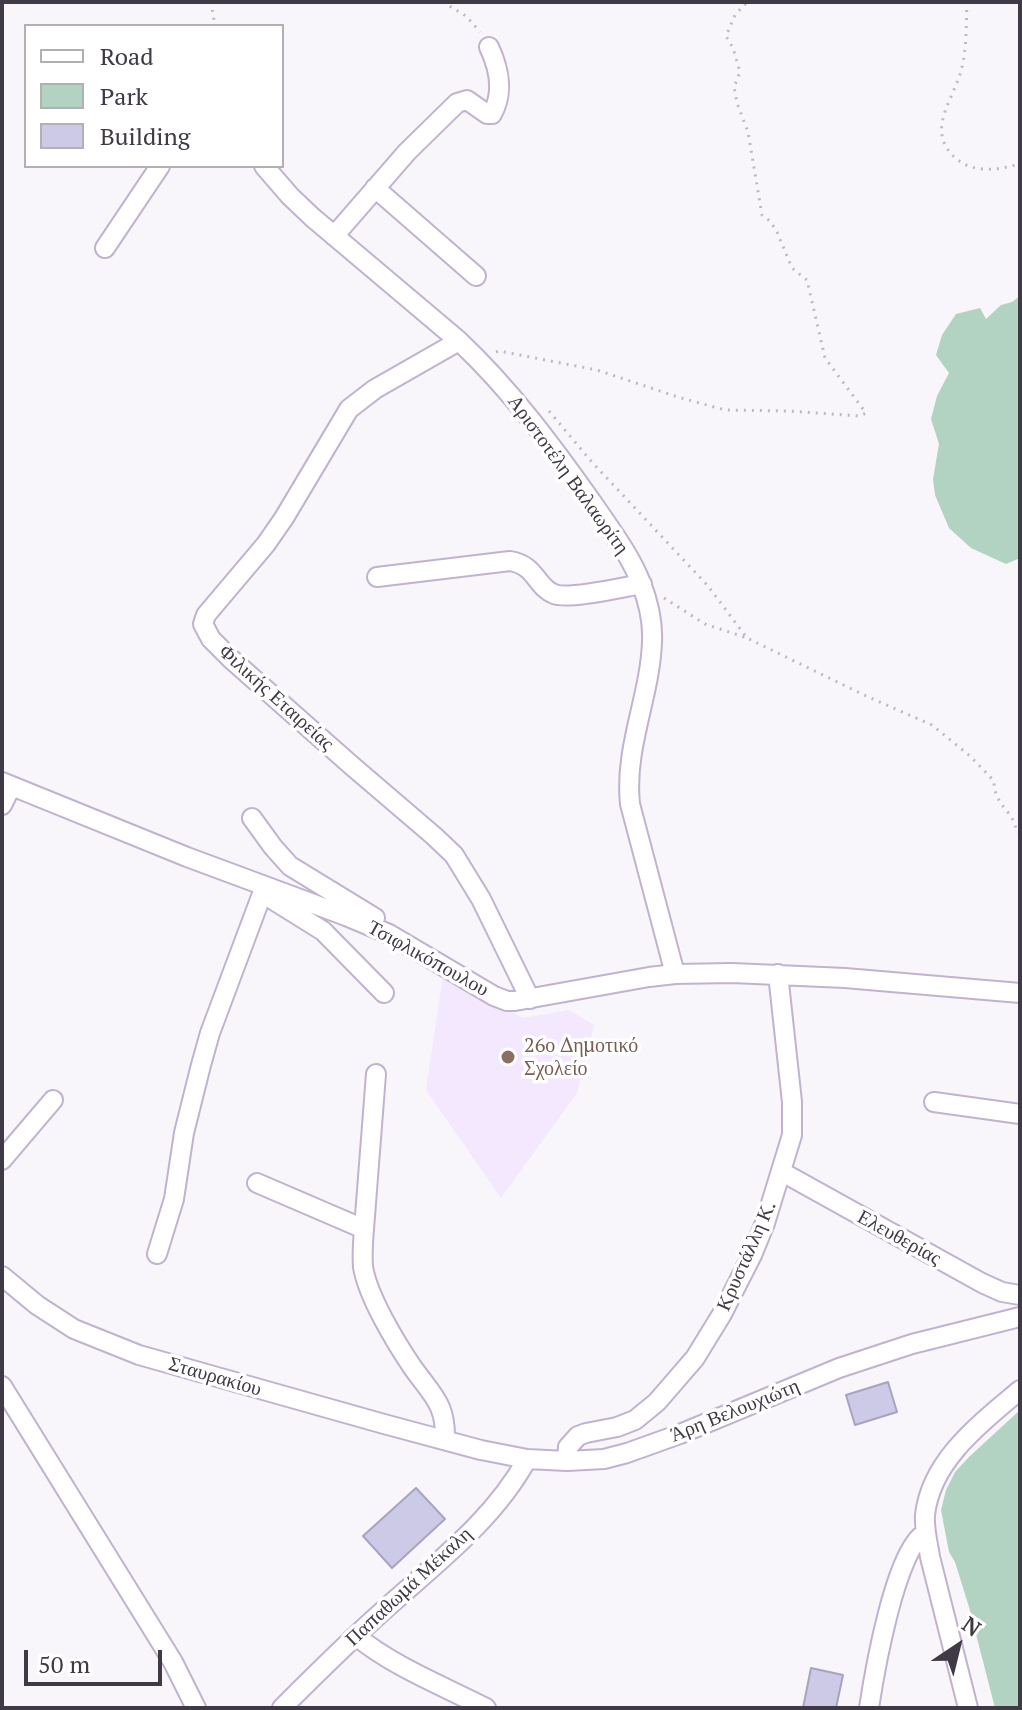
<!DOCTYPE html>
<meta charset="utf-8">
<style>
body{margin:0}
#map{position:relative;width:1022px;height:1710px;overflow:hidden;background:#f8f5fb;font-family:"PT Serif",serif}
canvas{display:block}
.frame{position:absolute;inset:0;border:4px solid #3f3a45;pointer-events:none}
.legend{position:absolute;left:24px;top:24px;width:260px;height:144px;box-sizing:border-box;background:#fff;border:2px solid #b2b0b5;margin:0;padding:10px 14px;list-style:none;font-size:24px;color:#3f3a45}
.legend li{display:flex;align-items:center;gap:16px;height:40px}
.legend b{width:40px;border:2px solid #b2b0b5}
.north{position:absolute;left:918px;top:1606px;width:80px;height:80px;-webkit-text-stroke:6px #fff;paint-order:stroke;rotate:35deg;font-size:22px;font-weight:700;line-height:32px;text-align:center;color:#3f3a45}
.north::after{content:'';display:block;margin:auto;width:28px;height:36px;background:#3f3a45;clip-path:polygon(50% 0,100% 100%,50% 72%,0 100%)}
.scale{position:absolute;left:24px;top:1650px;width:138px;height:36px;box-sizing:border-box;border:4px solid #3f3a45;border-top:0;padding-left:10px;font-size:24px;line-height:28px;white-space:nowrap;color:#3f3a45;-webkit-text-stroke:6px #fff;paint-order:stroke}
</style>
<div id="map">
<canvas width="1022" height="1710"></canvas>
<div class="frame"></div>
<ul class="legend">
<li><b style="height:10px;background:#fff"></b>Road</li>
<li><b style="height:22px;background:#b2d2c2"></b>Park</li>
<li><b style="height:22px;background:#cdcae8"></b>Building</li>
</ul>
<div class="north">N</div>
<div class="scale">50 m</div>
</div>
<script>
const ctx = document.querySelector('canvas').getContext('2d');
ctx.lineJoin = 'round';
function fillPath(path, color) { ctx.fillStyle = color; ctx.fill(path, 'evenodd'); }
function stroke(path, color, width, dash) { ctx.strokeStyle = color; ctx.lineWidth = width; ctx.lineCap = dash ? 'butt' : 'round'; ctx.setLineDash(dash || []); ctx.stroke(path); }
function label(font, color, halo, rows, align = 'center') {
  ctx.font = font + ' "PT Serif",serif'; ctx.lineWidth = 7; ctx.setLineDash([]); ctx.textBaseline = 'middle'; ctx.strokeStyle = halo; ctx.fillStyle = color; for (const [text, x, y, turn = 0] of rows) {
    ctx.save(); ctx.translate(x, y); ctx.rotate((+turn || 0) * Math.PI / 180); ctx.textAlign = isNaN(turn) ? turn : align; if (halo) ctx.strokeText(text, 0, 0); ctx.fillText(text, 0, 0); ctx.restore();
  }
}
fillPath(new Path2D(`
 M 443,975 L 523,1018 L 569,1010 L 594,1025 L 577,1093 L 501,1198 L 426,1090 Z`), '#f3e8fe');
fillPath(new Path2D(`
 M 1020,296 L 1020,558 L 1006,564 L 971,548 L 949,528 L 935,495 L 933,479 L 939,444 L 931,419 L 937,396 L 949,373 L 936,355 L 942,335 L 956,314 L 980,308 L 986,319 L 1001,305 L 1012,302 Z
 M 1020,1410 L 1020,1708 L 995,1708 L 969,1607 L 955,1562 L 949,1552 L 941,1510 L 946,1490 L 955,1472 L 970,1456 Z`), '#b2d2c2');
const building = new Path2D(`
 M 888,1382 L 897,1412 L 855,1425 L 846,1395 Z
 M 416,1488 L 445,1519 L 392,1568 L 363,1536 Z
 M 811,1668 L 843,1675 L 836,1708 L 803,1708 Z`);
fillPath(building, '#cdcae8');
stroke(building, '#a7a3c0', 2);
const minor = new Path2D(`
 M 264,166 L 290,196 L 312,217 L 459,341 C 511,390 553,447 594,505 C 611,530 630,555 641,583 C 648,601 653,623 652,642 C 650,697 624,748 630,804 L 675,974
 M 375,188 L 476,276
 M 334,236 L 407,152 L 457,103 L 467,100 L 487,114 L 492,114 C 504,93 499,68 489,47
 M 105,248 L 160,166
 M 459,341 L 375,389 L 349,409 L 284,518 L 266,544 L 206,615 L 203,624 L 211,639 L 231,659 L 351,765 L 434,836 L 454,855 L 481,899 L 530,999
 M 377,577 L 510,561 C 536,565 536,587 554,594 C 569,600 623,587 642,584
 M 2,782 L 187,857 L 346,916 L 389,934 L 494,996 L 507,1001 L 515,1001 L 649,977 L 675,974 L 732,973 L 845,978 L 1020,993
 M 2,805 L 11,787
 M 252,818 L 273,847 L 290,866 L 375,918
 M 266,889 L 267,895 L 270,898 L 323,931 L 384,993
 M 376,1074 L 364,1229 C 363,1241 362,1254 363,1267 C 368,1297 396,1343 413,1368 C 433,1396 446,1404 445,1440
 M 934,1102 L 1020,1114
 M 2,1160 L 53,1100
 M 782,1172 L 982,1283 L 1002,1292 L 1020,1295
 M 257,1183 L 364,1229
 M 157,1254 L 174,1199 L 184,1133 L 201,1065 L 210,1033 L 265,886
 M 2,1276 L 37,1305 L 74,1329 L 139,1355 L 384,1424 L 481,1450 L 527,1459 L 567,1461 L 604,1459 L 627,1453 L 680,1434 L 839,1368 L 912,1344 L 1020,1317
 M 2,1386 L 173,1662 L 196,1708
 M 567,1461 L 568,1447 L 578,1436 L 586,1433 L 617,1427 L 635,1420 L 657,1402 L 695,1358 L 722,1314 L 752,1255 L 765,1223 L 792,1135 L 792,1102 L 778,974
 M 356,1636 C 394,1667 443,1686 486,1708
 M 282,1708 C 315,1675 349,1641 384,1610 C 435,1564 494,1520 527,1459
 M 869,1708 C 874,1675 896,1545 926,1533
 M 968,1708 L 930,1557 C 928,1543 924,1529 925,1515 C 931,1460 981,1423 1020,1390`);
stroke(minor, '#c1b3cf', 22);
stroke(new Path2D(`
 M 211,2 L 215,26
 M 443,2 L 466,16 L 480,32
 M 967,2 C 966,25 967,49 961,71 C 956,89 945,105 942,124 C 938,148 960,168 983,169 C 996,170 1008,167 1020,164
 M 496,352 L 499,351 L 597,370 L 678,397 L 725,410 L 789,411 L 860,416 L 866,413 L 825,358 L 807,280 L 792,268 L 777,232 L 770,221 L 762,215 L 748,132 L 737,103 L 734,87 L 740,72 L 733,48 L 726,36 L 735,15 L 747,2
 M 549,411 L 590,460 L 708,586 L 747,638 L 864,695 L 932,725 L 970,756 L 994,781 C 994,806 1014,811 1016,830 L 1020,834
 M 664,598 L 705,624 L 747,638`), '#bdb9c1', 3, [2, 6]);
stroke(minor, '#fff', 18);
for (const [x, y, r, color] of [
 [508,1057,8,"#8d6e63"]
]) { const dot = new Path2D(); dot.arc(x, y, r, 0, 2 * Math.PI); ctx.fillStyle = color; ctx.fill(dot); stroke(dot, '#fff', 3); }
label('20px', '#3f3a45', '#fff', [
 ["Αριστοτέλη Βαλαωρίτη",568,475,54],
 ["Φιλικής Εταιρείας",276,698,42],
 ["Τσιφλικόπουλου",428,959,29],
 ["Ελευθερίας",899,1238,29],
 ["Κρυστάλλη Κ.",747,1256,-66],
 ["Σταυρακίου",215,1377,16],
 ["Άρη Βελουχιώτη",735,1411,-22],
 ["Παπαθωμά Μέκαλη",409,1587,-43]
]);
label('20px', '#785e54', '#fff', [
 ["26ο Δημοτικό",524,1046],
 ["Σχολείο",524,1069]
], 'left');
</script>
